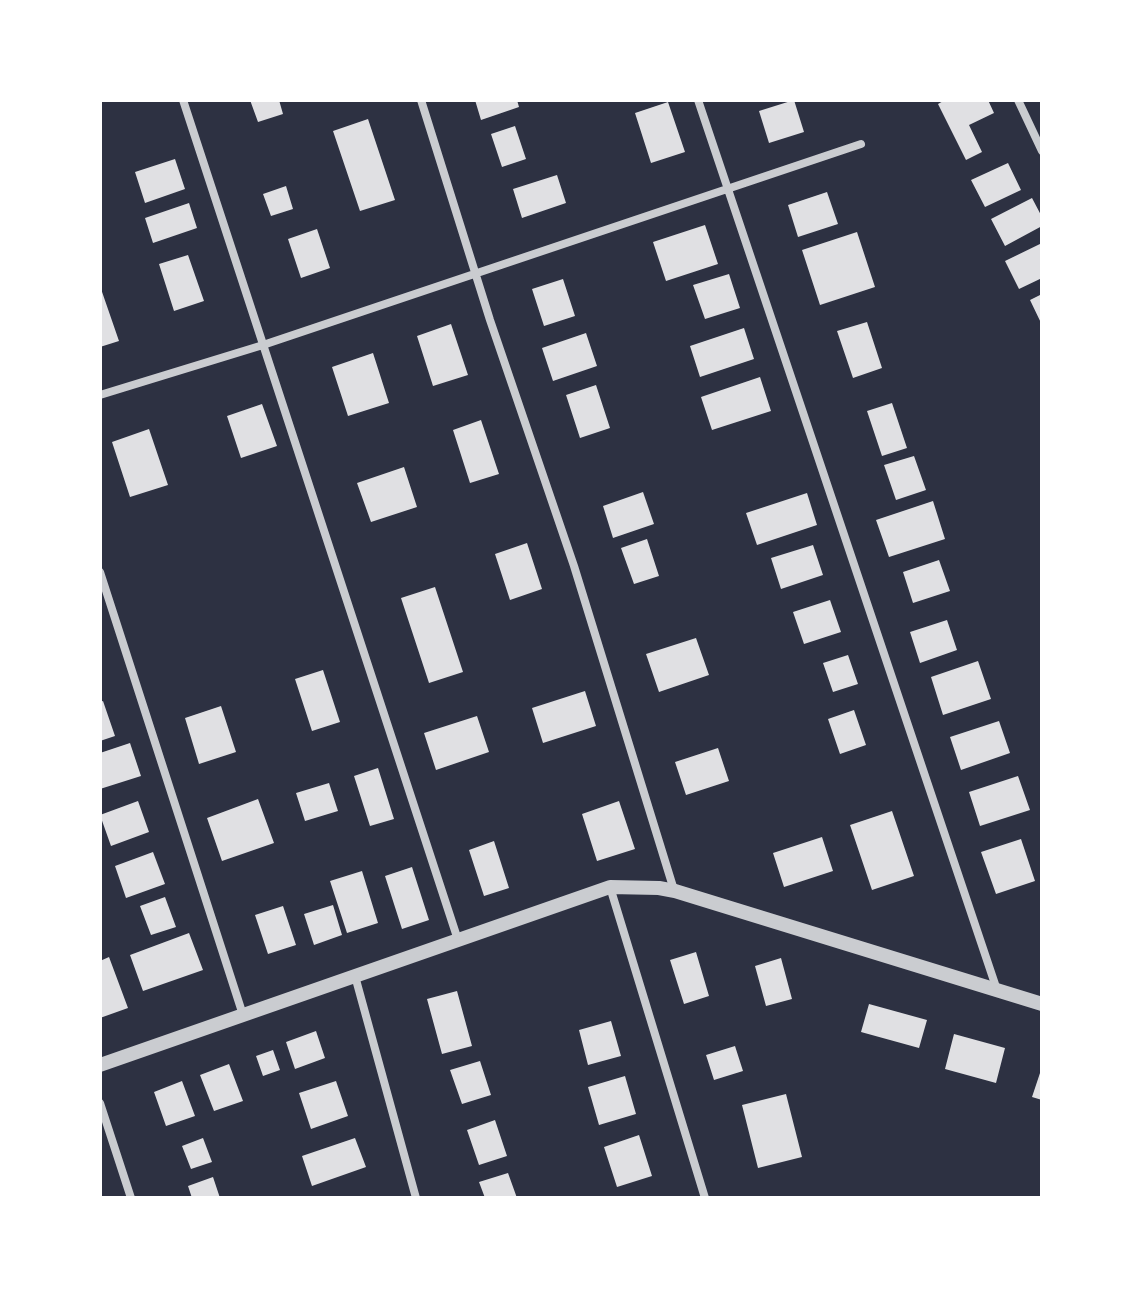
<!DOCTYPE html>
<style>
body{margin:0}
#map{position:relative;width:1142px;height:1298px;overflow:hidden;background:#2d3142;font-family:"Exo 2",sans-serif}
canvas{display:block}
.frame{position:absolute;inset:0;border:102px solid #fff;pointer-events:none}
</style>
<div id="map">
<canvas width="1142" height="1298"></canvas>
<div class="frame"></div>
</div>
<script>
const ctx = document.querySelector('canvas').getContext('2d');
ctx.lineJoin = 'round';
function fillPath(path, color) { ctx.fillStyle = color; ctx.fill(path, 'evenodd'); }
function stroke(path, color, width, dash) { ctx.strokeStyle = color; ctx.lineWidth = width; ctx.lineCap = dash ? 'butt' : 'round'; ctx.setLineDash(dash || []); ctx.stroke(path); }
fillPath(new Path2D(`
 M 250,100 L 279,100 L 283,114 L 258,122 Z
 M 475,100 L 517,100 L 519,107 L 481,120 Z
 M 794,100 L 804,132 L 769,143 L 759,111 Z
 M 945,100 L 988,100 L 994,113 L 969,125 L 982,152 L 966,160 L 938,104 Z
 M 668,102 L 685,152 L 651,163 L 635,113 Z
 M 368,119 L 395,200 L 360,211 L 333,131 Z
 M 515,126 L 526,159 L 502,167 L 491,134 Z
 M 175,159 L 185,189 L 145,203 L 135,172 Z
 M 1008,163 L 1021,190 L 985,207 L 971,180 Z
 M 557,175 L 566,203 L 522,218 L 513,189 Z
 M 286,186 L 293,209 L 271,216 L 263,194 Z
 M 827,192 L 838,224 L 798,237 L 788,205 Z
 M 1032,198 L 1042,217 L 1042,226 L 1005,246 L 991,219 Z
 M 189,203 L 197,228 L 153,243 L 145,218 Z
 M 705,225 L 718,264 L 666,281 L 653,242 Z
 M 317,229 L 330,268 L 301,278 L 288,239 Z
 M 857,232 L 875,287 L 820,305 L 802,250 Z
 M 1042,243 L 1042,278 L 1019,289 L 1005,261 Z
 M 188,255 L 204,301 L 174,311 L 159,264 Z
 M 729,274 L 740,308 L 705,319 L 693,285 Z
 M 563,279 L 575,316 L 544,326 L 532,289 Z
 M 100,286 L 119,341 L 100,347 Z
 M 1042,294 L 1042,325 L 1030,300 Z
 M 867,322 L 882,368 L 853,378 L 837,331 Z
 M 451,324 L 468,375 L 433,386 L 417,336 Z
 M 744,328 L 754,359 L 700,377 L 690,346 Z
 M 586,333 L 597,366 L 553,381 L 542,348 Z
 M 373,353 L 389,403 L 348,416 L 332,367 Z
 M 760,377 L 771,411 L 712,430 L 701,397 Z
 M 596,385 L 610,428 L 580,438 L 566,395 Z
 M 892,403 L 907,448 L 882,456 L 867,411 Z
 M 262,404 L 277,446 L 241,458 L 227,416 Z
 M 481,420 L 499,474 L 470,483 L 453,430 Z
 M 149,429 L 168,485 L 130,497 L 112,442 Z
 M 914,456 L 926,490 L 896,500 L 884,465 Z
 M 404,467 L 417,507 L 371,522 L 357,483 Z
 M 643,492 L 654,524 L 613,538 L 603,506 Z
 M 807,493 L 817,525 L 757,545 L 746,513 Z
 M 933,501 L 945,539 L 889,557 L 876,520 Z
 M 647,539 L 659,576 L 634,584 L 621,548 Z
 M 527,543 L 542,589 L 510,600 L 495,554 Z
 M 813,545 L 823,575 L 781,589 L 771,558 Z
 M 939,560 L 950,591 L 913,603 L 903,572 Z
 M 435,587 L 463,672 L 429,683 L 401,598 Z
 M 830,600 L 841,632 L 804,644 L 793,612 Z
 M 947,620 L 957,650 L 920,663 L 910,632 Z
 M 696,638 L 709,675 L 659,692 L 646,654 Z
 M 848,655 L 858,684 L 833,692 L 823,663 Z
 M 978,661 L 991,699 L 943,715 L 931,677 Z
 M 323,670 L 340,722 L 312,731 L 295,679 Z
 M 585,691 L 596,726 L 543,743 L 532,708 Z
 M 103,701 L 115,736 L 100,741 L 100,702 Z
 M 221,706 L 236,752 L 199,764 L 185,718 Z
 M 854,710 L 866,745 L 840,754 L 828,719 Z
 M 477,716 L 489,752 L 436,770 L 424,733 Z
 M 999,721 L 1010,753 L 961,770 L 950,737 Z
 M 130,743 L 141,776 L 100,789 L 100,753 Z
 M 718,748 L 729,781 L 686,795 L 675,762 Z
 M 378,768 L 394,819 L 370,826 L 354,776 Z
 M 1018,776 L 1030,810 L 980,826 L 969,792 Z
 M 329,783 L 338,811 L 305,821 L 296,793 Z
 M 258,799 L 274,843 L 222,861 L 207,818 Z
 M 138,801 L 149,832 L 111,846 L 100,815 Z
 M 619,801 L 635,849 L 597,861 L 582,814 Z
 M 892,811 L 914,876 L 872,890 L 850,825 Z
 M 822,837 L 833,871 L 784,887 L 773,853 Z
 M 1021,839 L 1035,881 L 996,894 L 981,852 Z
 M 494,841 L 509,888 L 484,896 L 469,850 Z
 M 153,852 L 165,884 L 126,898 L 115,866 Z
 M 412,867 L 429,920 L 402,929 L 385,876 Z
 M 362,871 L 378,923 L 347,933 L 330,881 Z
 M 165,897 L 176,927 L 151,935 L 140,906 Z
 M 333,905 L 342,935 L 314,945 L 304,914 Z
 M 283,906 L 296,945 L 268,954 L 255,915 Z
 M 189,933 L 203,970 L 143,991 L 130,955 Z
 M 696,952 L 709,996 L 684,1004 L 670,960 Z
 M 109,957 L 128,1008 L 100,1018 L 100,961 Z
 M 781,958 L 792,999 L 766,1006 L 755,966 Z
 M 457,991 L 472,1046 L 442,1054 L 427,999 Z
 M 869,1004 L 927,1020 L 919,1048 L 861,1032 Z
 M 611,1021 L 621,1056 L 588,1065 L 579,1030 Z
 M 316,1031 L 325,1058 L 295,1069 L 286,1042 Z
 M 954,1034 L 1005,1048 L 996,1083 L 945,1069 Z
 M 735,1046 L 743,1071 L 714,1080 L 706,1055 Z
 M 273,1050 L 280,1070 L 263,1076 L 256,1056 Z
 M 480,1061 L 491,1095 L 462,1104 L 450,1070 Z
 M 229,1064 L 243,1101 L 214,1111 L 200,1075 Z
 M 1042,1067 L 1042,1100 L 1032,1097 Z
 M 625,1076 L 636,1114 L 599,1125 L 588,1087 Z
 M 182,1081 L 195,1116 L 166,1126 L 154,1092 Z
 M 336,1081 L 348,1116 L 311,1129 L 299,1093 Z
 M 786,1094 L 802,1157 L 758,1168 L 742,1105 Z
 M 495,1120 L 507,1156 L 479,1165 L 467,1130 Z
 M 639,1135 L 652,1176 L 617,1187 L 604,1147 Z
 M 203,1138 L 212,1162 L 191,1169 L 182,1146 Z
 M 355,1138 L 366,1167 L 312,1186 L 302,1156 Z
 M 508,1173 L 517,1198 L 485,1198 L 479,1182 Z
 M 213,1177 L 220,1198 L 192,1198 L 188,1186 Z`), '#e0e0e3');
stroke(new Path2D(`
 M 183,100 L 458,940
 M 421,100 L 490,320 L 574,566 L 674,890
 M 698,100 L 997,990
 M 1018,100 L 1042,151
 M 100,395 L 263,345 L 861,144
 M 100,572 L 243,1015
 M 610,887 L 705,1198
 M 355,976 L 416,1198
 M 100,1103 L 131,1198`), '#caccd0', 8);
stroke(new Path2D(`
 M 100,1065 L 610,887 L 659,888 L 675,891 L 1042,1004`), '#caccd0', 14);
</script>
